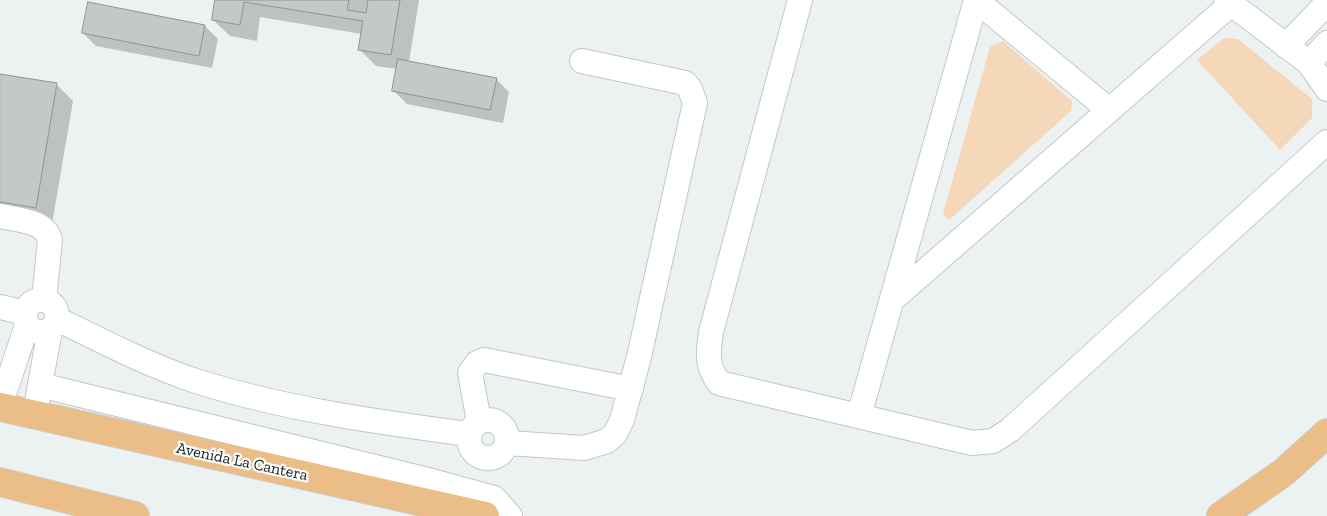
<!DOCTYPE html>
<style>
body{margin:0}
canvas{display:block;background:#ecf1f1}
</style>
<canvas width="1327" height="516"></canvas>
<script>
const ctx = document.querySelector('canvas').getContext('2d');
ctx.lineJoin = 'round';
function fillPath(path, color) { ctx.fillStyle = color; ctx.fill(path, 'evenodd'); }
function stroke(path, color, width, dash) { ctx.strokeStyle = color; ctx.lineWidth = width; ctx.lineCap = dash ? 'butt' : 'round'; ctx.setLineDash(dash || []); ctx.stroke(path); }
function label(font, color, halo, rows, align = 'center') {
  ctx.font = font + ' "Zilla Slab",serif'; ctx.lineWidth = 4.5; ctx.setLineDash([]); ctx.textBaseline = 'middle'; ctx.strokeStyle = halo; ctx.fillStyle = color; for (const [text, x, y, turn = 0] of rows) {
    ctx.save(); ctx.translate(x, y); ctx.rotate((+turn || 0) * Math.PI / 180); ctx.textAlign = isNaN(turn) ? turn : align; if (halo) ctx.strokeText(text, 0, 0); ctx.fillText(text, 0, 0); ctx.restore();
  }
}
fillPath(new Path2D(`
 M 1224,38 L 1238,39 L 1312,99 L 1312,118 L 1280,150 L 1197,60 Z
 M 1003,41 L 1072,101 L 1071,111 L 949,220 L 943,214 L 990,47 Z`), '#f5d7ba');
fillPath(new Path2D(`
 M 217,0 L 419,0 L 409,62 L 496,79 L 509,92 L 503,123 L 407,104 L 394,91 L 398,69 L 376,66 L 359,49 L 362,34 L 260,17 L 257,41 L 230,36 L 213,20 Z
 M 205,26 L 218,39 L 212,68 L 96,46 L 83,33 Z
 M 0,75 L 56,84 L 73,101 L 52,224 L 0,216 Z`), '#0003');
const building = new Path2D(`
 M 215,0 L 349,0 L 347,10 L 366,13 L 368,0 L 400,0 L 391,55 L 358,50 L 363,21 L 244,2 L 240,25 L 212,20 Z
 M 88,2 L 205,25 L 199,56 L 82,33 Z
 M 398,59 L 497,78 L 490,110 L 392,91 Z
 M 0,74 L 57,83 L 36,208 L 0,202 Z`);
fillPath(building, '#c3c8c8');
stroke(building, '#8f9394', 1);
const minor = new Path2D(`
 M 800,0 L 711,332 C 708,353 706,365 719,383 L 972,443 L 993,441 L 1010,430 L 1327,142
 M 1226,0 L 1309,63 L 1327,89
 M 977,1 L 1109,110
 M 1286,46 L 1327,3
 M 1309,63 L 1327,43
 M 0,216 C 17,220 45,220 50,240 L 44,300
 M 893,299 L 1231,4
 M25 316a16 16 0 1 1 32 0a16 16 0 1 1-32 0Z
 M 0,307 L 25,313
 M 57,319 C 102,341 148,365 196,381 C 284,409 377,422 468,434
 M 40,385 L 432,481 L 494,498 L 510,516
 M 37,401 L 50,330
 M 0,406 L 27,325
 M 859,416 L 976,0
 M469 439a19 19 0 1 1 38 0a19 19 0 1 1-38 0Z
 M 479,421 L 470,373 L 477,363 L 484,360 L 631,389
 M 507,443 L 584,448 L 607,441 L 615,434 L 622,420 L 639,357 L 695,103 L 690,89 L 685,83 L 582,61`);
const major = new Path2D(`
 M 0,407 L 485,516
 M 0,482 L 135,516
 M 1221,516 L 1284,472 L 1327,433`);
stroke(minor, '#c3c7c8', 26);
stroke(major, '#cdcece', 30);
stroke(minor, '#fff', 24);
stroke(major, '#ebbe88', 28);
label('16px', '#1c1e1e', '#fafeff', [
 ["Avenida La Cantera",242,462,12]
]);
</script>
